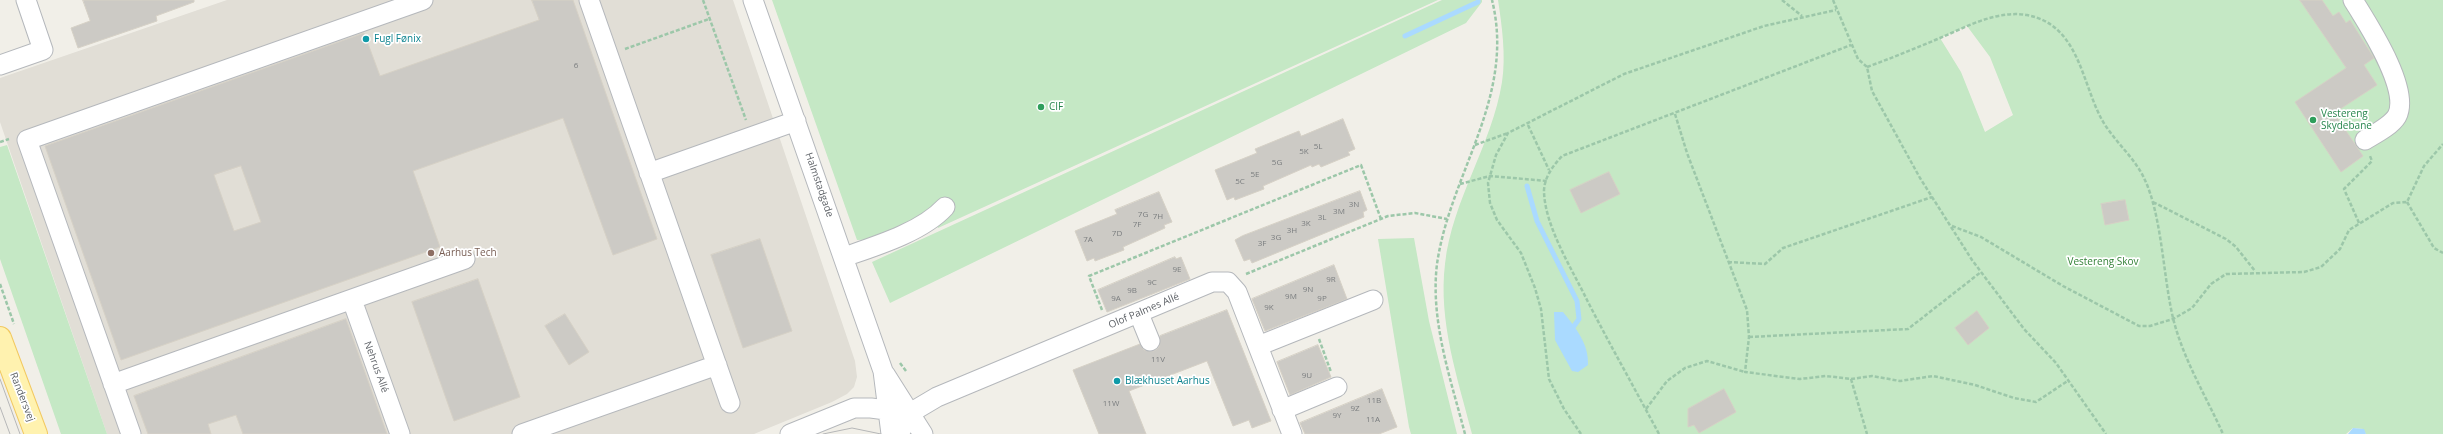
<!DOCTYPE html>
<meta charset="utf-8">
<style>
body{margin:0}
canvas{display:block;background:#f1efe8}
</style>
<canvas width="2443" height="434"></canvas>
<script>
const ctx = document.querySelector('canvas').getContext('2d');
ctx.lineJoin = 'round';
function fillPath(path, color) { ctx.fillStyle = color; ctx.fill(path, 'evenodd'); }
function stroke(path, color, width, dash) { ctx.strokeStyle = color; ctx.lineWidth = width; ctx.lineCap = dash ? 'butt' : 'round'; ctx.setLineDash(dash || []); ctx.stroke(path); }
function label(font, color, halo, rows, align = 'center') {
  ctx.font = font + ' "Open Sans",sans-serif'; ctx.lineWidth = 3.5; ctx.setLineDash([]); ctx.textBaseline = 'middle'; ctx.strokeStyle = halo; ctx.fillStyle = color; for (const [text, x, y, turn = 0] of rows) {
    ctx.save(); ctx.translate(x, y); ctx.rotate((+turn || 0) * Math.PI / 180); ctx.textAlign = isNaN(turn) ? turn : align; if (halo) ctx.strokeText(text, 0, 0); ctx.fillText(text, 0, 0); ctx.restore();
  }
}
fillPath(new Path2D(`
 M 227,0 L 733,0 L 855,361 L 857,377 L 854,387 L 847,394 L 832,402 L 754,434 L 107,434 L 0,122 L 0,78 Z`), '#e1ded6');
fillPath(new Path2D(`
 M 772,0 L 1438,0 L 938,228 L 931,213 L 879,239 L 857,240 Z
 M 1442,0 L 1482,0 L 1482,2 L 1466,23 L 890,303 L 872,262 Z
 M 1498,0 L 2443,0 L 2443,434 L 2366,434 L 2363,429 L 2353,428 L 2346,434 L 1472,434 C 1458,379 1438,322 1445,264 C 1452,200 1492,145 1502,82 C 1506,56 1502,26 1498,0 ZM 1967,26 L 1990,57 L 2013,115 L 1985,132 L 1961,72 L 1940,38 Z
 M 7,145 L 107,434 L 61,434 L 0,259 L 0,147 Z
 M 1414,238 L 1429,321 L 1457,434 L 1411,434 L 1409,427 L 1378,239 Z`), '#c5e8c5');
fillPath(new Path2D(`
 M 1554,312 L 1563,312 C 1576,328 1589,344 1588,365 L 1578,372 L 1572,371 L 1555,340 Z
 M 2353,428 L 2364,429 L 2366,434 L 2348,434 Z`), '#aadaff');
stroke(new Path2D(`
 M 1405,36 L 1478,2 L 1478,0
 M 1527,186 L 1537,221 L 1577,301 L 1579,319 L 1574,326`), '#aadaff', 5);
const building = new Path2D(`
 M 83,0 L 194,0 L 194,2 L 156,16 L 157,21 L 78,48 L 71,28 L 90,21 Z
 M 532,0 L 573,0 L 657,239 L 613,255 L 563,118 L 413,171 L 440,247 L 121,360 L 45,146 L 364,33 L 380,76 L 539,20 ZM 241,166 L 261,222 L 234,231 L 214,175 Z
 M 2300,0 L 2322,0 L 2333,16 L 2339,12 L 2346,23 L 2350,20 L 2374,58 L 2364,65 L 2377,85 L 2334,113 L 2363,156 L 2341,172 L 2295,102 L 2346,68 Z
 M 1343,119 L 1355,149 L 1348,152 L 1350,155 L 1321,167 L 1319,164 L 1312,167 L 1311,165 L 1263,186 L 1264,189 L 1235,200 L 1234,197 L 1227,200 L 1215,170 L 1257,153 L 1255,149 L 1299,131 L 1301,136 Z
 M 1609,172 L 1620,194 L 1581,213 L 1570,190 Z
 M 1360,191 L 1367,210 L 1363,212 L 1364,217 L 1252,263 L 1250,259 L 1244,261 L 1235,240 L 1242,236 Z
 M 1159,192 L 1172,222 L 1164,225 L 1165,228 L 1123,247 L 1124,250 L 1095,261 L 1094,258 L 1087,261 L 1075,231 L 1117,214 L 1115,210 Z
 M 2125,200 L 2129,220 L 2105,225 L 2101,204 Z
 M 760,239 L 792,331 L 743,348 L 711,255 Z
 M 1175,257 L 1176,259 L 1181,257 L 1190,279 L 1107,312 L 1098,290 Z
 M 1334,265 L 1347,299 L 1265,331 L 1252,299 Z
 M 478,279 L 520,397 L 454,421 L 412,302 Z
 M 1227,310 L 1271,421 L 1252,428 L 1249,420 L 1233,426 L 1207,361 L 1129,391 L 1146,434 L 1099,434 L 1073,370 L 1140,344 L 1144,350 L 1154,351 L 1159,347 L 1160,336 Z
 M 1977,311 L 1989,328 L 1968,345 L 1955,328 Z
 M 565,314 L 589,352 L 569,365 L 545,326 Z
 M 346,319 L 387,434 L 243,434 L 236,415 L 208,424 L 211,434 L 148,434 L 134,396 Z
 M 1318,345 L 1331,377 L 1290,395 L 1277,362 Z
 M 1382,389 L 1397,427 L 1379,434 L 1305,434 L 1300,423 Z
 M 1724,389 L 1736,412 L 1699,433 L 1694,425 L 1688,427 L 1688,409 Z`);
fillPath(building, '#cccac5');
stroke(building, '#d6d1c6', 1);
const minor = new Path2D(`
 M 589,0 L 730,403
 M 753,0 L 883,371 L 891,434
 M 2353,0 C 2367,23 2411,89 2397,116 C 2391,126 2375,134 2365,140
 M 0,65 L 43,50 L 26,0
 M 649,173 L 796,121
 M 844,257 C 876,246 922,232 945,207
 M 352,300 L 400,434
 M 1139,314 L 1150,341
 M 1258,346 L 1373,300
 M 885,374 L 923,434
 M 113,384 L 465,259
 M 1282,410 L 1337,387
 M 131,434 L 27,140 L 423,0
 M 522,434 L 717,365
 M 790,434 L 854,408 L 871,408 L 901,412
 M 899,434 L 910,413 L 937,397 L 1212,282 L 1228,282 L 1237,292 L 1292,434`);
const major = new Path2D(`
 M 0,338 L 36,434`);
stroke(minor, '#b5b8bc', 21);
stroke(major, '#f2c960', 24);
stroke(new Path2D(`
 M 703,0 L 746,120
 M 1782,0 L 1802,16
 M 1833,0 L 1858,59 L 1867,67 L 1872,91 L 1920,178 L 1972,260 L 2024,329 L 2056,363 L 2106,434
 M 625,49 L 709,19
 M 1867,67 C 1892,58 1916,48 1940,38 C 1966,27 1996,10 2027,15 C 2079,25 2081,81 2102,120 C 2114,141 2134,157 2144,178 C 2162,215 2163,276 2173,318 C 2183,359 2206,396 2223,434
 M 1675,114 L 1687,153 L 1747,310 L 1749,337 L 1745,372 L 1800,379 L 1826,376 L 1851,379 L 1872,376 L 1900,381 L 1933,376 L 1975,385 L 2014,398 L 2036,402 L 2069,380
 M 1528,125 L 1549,170
 M 0,142 L 9,139
 M 1475,145 L 1508,133
 M 1460,184 L 1490,176 L 1547,181
 M 2153,202 L 2226,239 L 2236,247 L 2255,271
 M 2407,202 L 2434,248 L 2443,253
 M 2359,223 L 2344,189 L 2372,161 L 2370,156
 M 1952,226 L 1981,237 L 2063,286 L 2139,326 L 2150,326 L 2173,319 L 2192,308 L 2211,284 L 2226,274 L 2304,272 L 2321,267 L 2340,249 L 2349,230 L 2393,203 L 2407,202 L 2424,166 L 2443,144
 M 1728,262 L 1765,264 L 1783,248 L 1932,197
 M 1246,274 L 1388,216 L 1415,213 L 1447,219
 M 0,284 L 14,324
 M 1102,310 L 1089,276 L 1361,165 L 1381,219
 M 1749,337 L 1908,329 L 1981,272
 M 1319,339 L 1331,372
 M 900,363 L 906,371
 M 1851,379 L 1867,434
 M 1646,409 L 1667,381 L 1685,368 L 1707,361 L 1745,372
 M 1465,434 C 1451,380 1430,321 1437,264 C 1450,173 1516,97 1492,0
 M 1581,434 L 1564,409 L 1549,379 L 1541,309 L 1535,288 L 1521,253 L 1497,220 L 1490,203 L 1488,183 L 1496,155 L 1508,133 L 1624,74 L 1764,26 L 1836,10
 M 1659,434 C 1635,389 1610,345 1587,300 C 1572,269 1544,225 1544,190 C 1545,176 1553,166 1562,156 L 1851,45`), '#9cc7a9', 2.5, [4, 2]);
stroke(minor, '#fff', 19);
stroke(major, '#fff2af', 22);
stroke(new Path2D(`
 M 0,379 L 20,434
 M 0,407 L 10,434
 M 823,434 L 852,428 L 881,434`), '#b6b7b8', 1);
for (const [x, y, r, color] of [
 [366,39,4,"#0f9aa8"],
 [1041,107,4,"#2e9e5b"],
 [2313,120,4,"#2e9e5b"],
 [431,253,4,"#8d6e63"],
 [1117,381,4,"#0f9aa8"]
]) { const dot = new Path2D(); dot.arc(x, y, r, 0, 2 * Math.PI); ctx.fillStyle = color; ctx.fill(dot); stroke(dot, '#fff', 1.5); }
label('8px', '#7a7d7f', null, [
 ["6",576,66],
 ["5L",1318,147],
 ["5K",1304,152],
 ["5G",1277,163],
 ["5E",1255,175],
 ["5C",1240,182],
 ["3N",1354,205],
 ["3M",1339,212],
 ["7G",1143,215],
 ["7H",1158,217],
 ["3L",1322,218],
 ["3K",1306,224],
 ["7F",1137,225],
 ["3H",1292,231],
 ["7D",1117,234],
 ["3G",1276,238],
 ["7A",1088,240],
 ["3F",1262,244],
 ["9E",1177,270],
 ["9R",1331,280],
 ["9C",1152,283],
 ["9N",1308,290],
 ["9B",1132,291],
 ["9M",1291,297],
 ["9A",1116,299],
 ["9P",1322,299],
 ["9K",1269,308],
 ["11V",1158,360],
 ["9U",1307,376],
 ["11B",1374,401],
 ["11W",1111,404],
 ["9Z",1355,409],
 ["9Y",1337,416],
 ["11A",1373,420]
]);
label('10px', '#0d838f', '#fff', [
 ["Fugl Fønix",374,39],
 ["Blækhuset Aarhus",1125,381]
], 'left');
label('10px', '#27864d', '#fff', [
 ["CIF",1049,107],
 ["Vestereng",2321,114],
 ["Skydebane",2321,126]
], 'left');
label('10px', '#5f6368', '#fff', [
 ["Halmstadgade",819,185,71],
 ["Olof Palmes Allé",1144,311,-23],
 ["Nehrus Allé",376,367,70],
 ["Randersvej",22,397,69]
]);
label('10px', '#785e54', '#fff', [
 ["Aarhus Tech",439,253]
], 'left');
label('10px', '#348238', '#fff', [
 ["Vestereng Skov",2103,262]
]);
</script>
